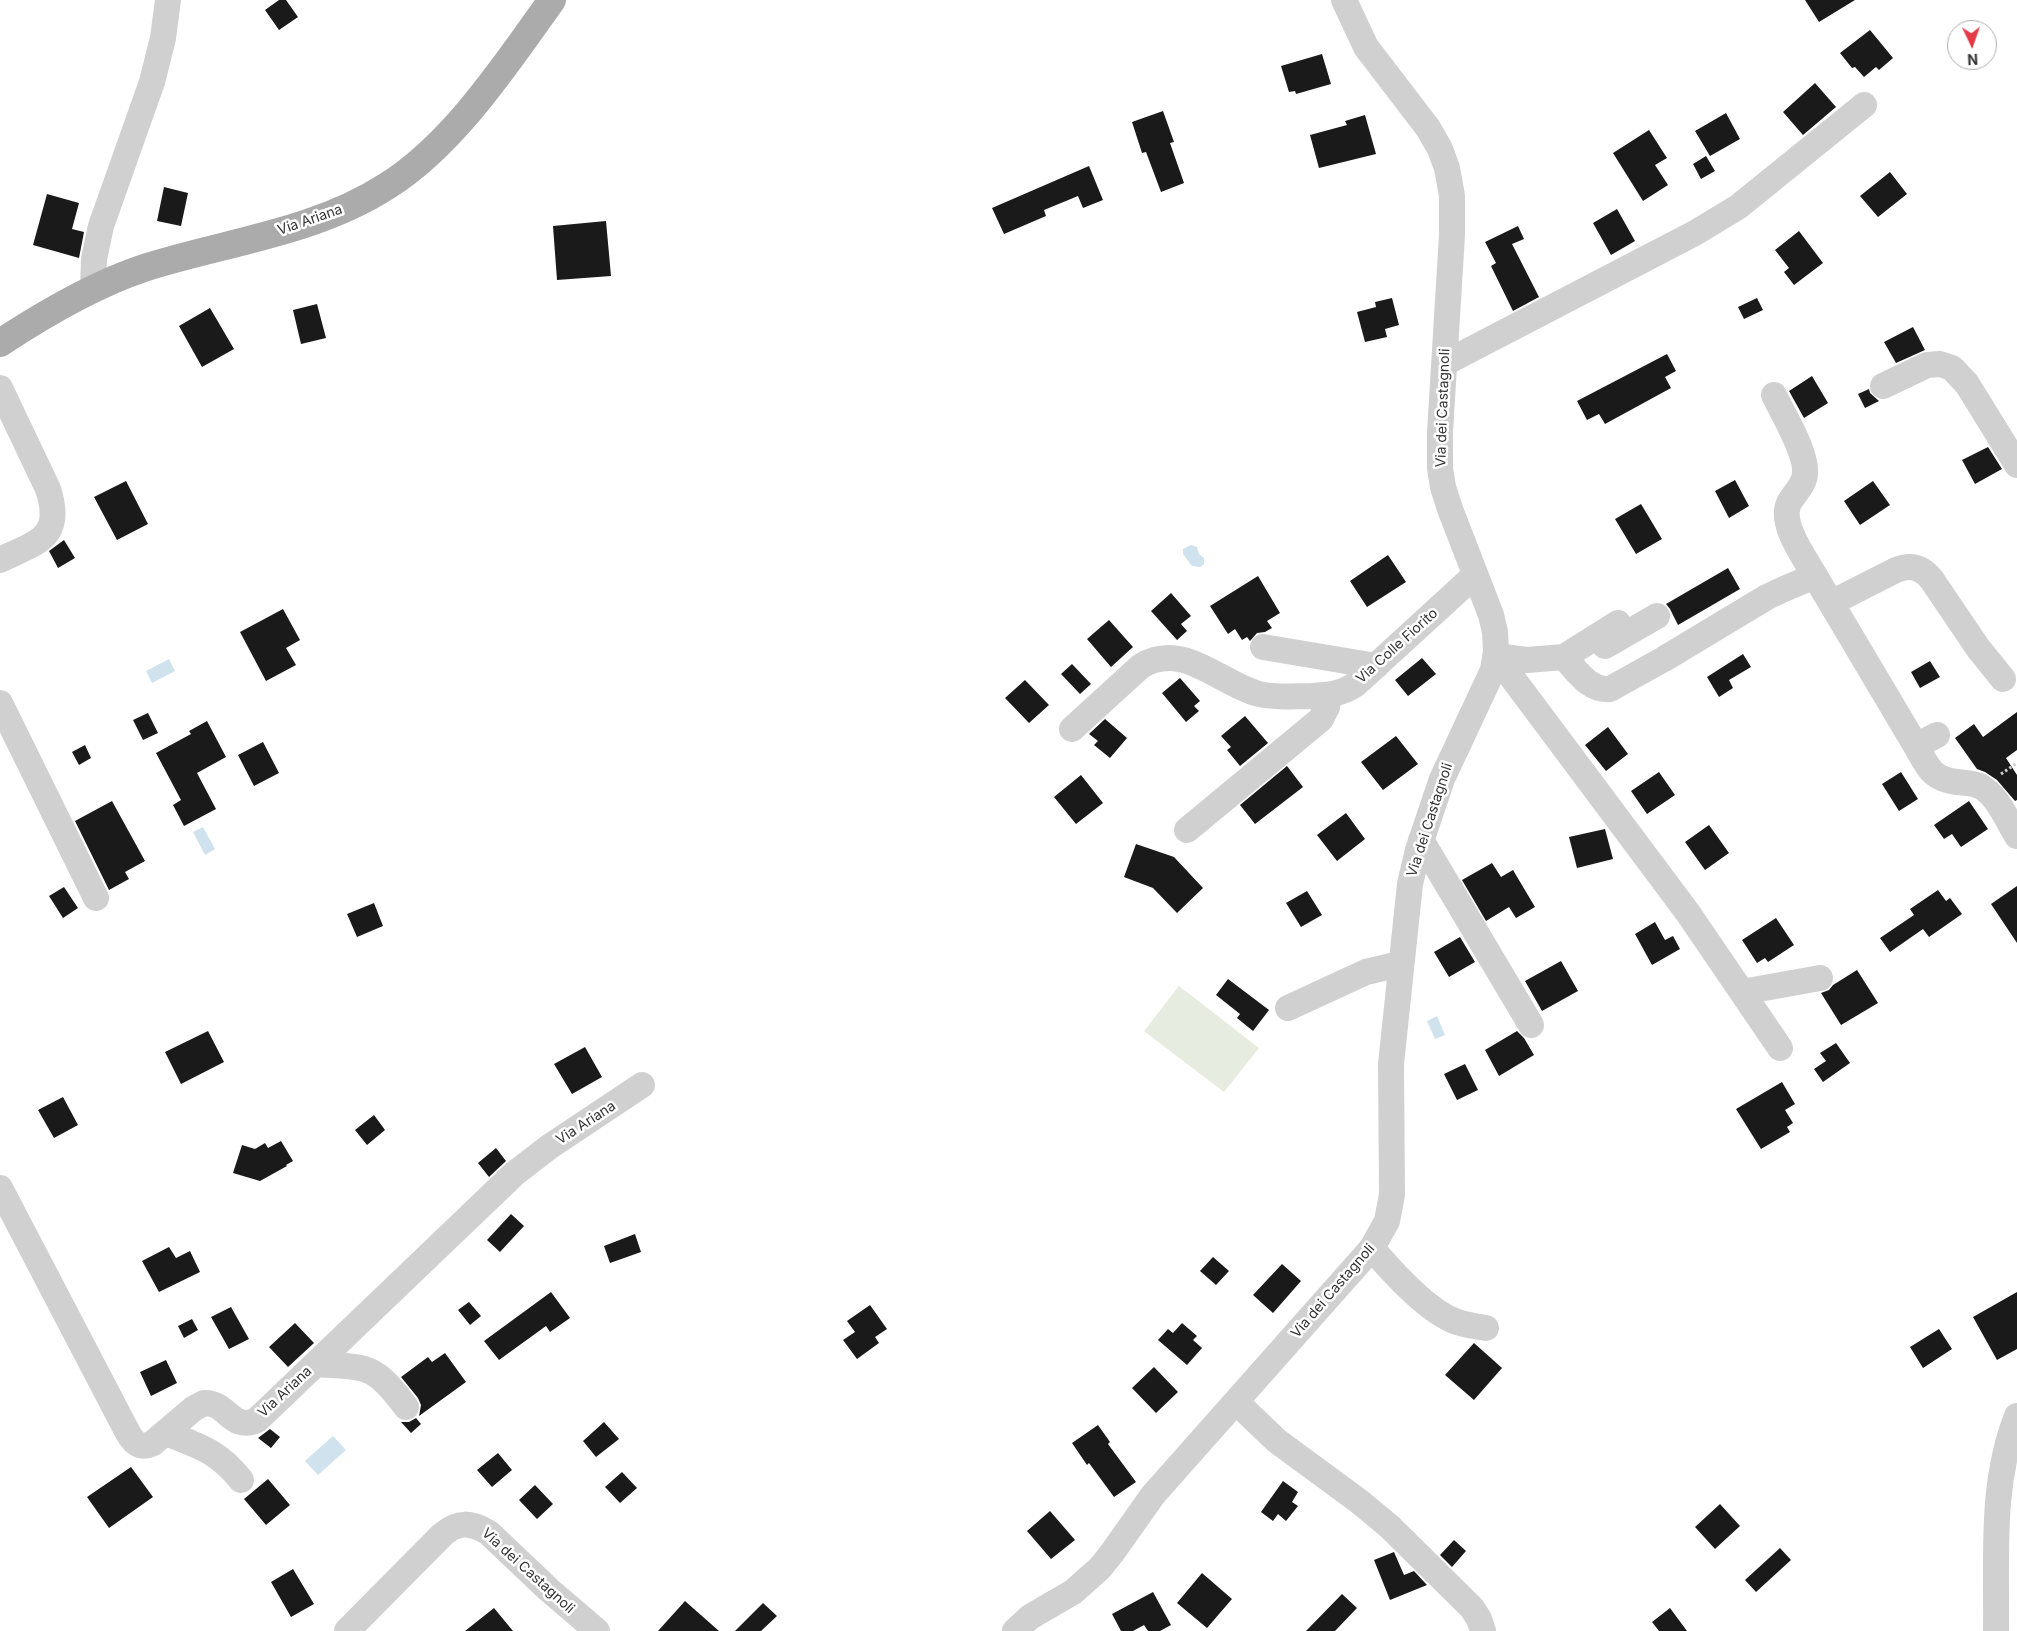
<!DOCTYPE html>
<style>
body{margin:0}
#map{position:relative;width:2017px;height:1631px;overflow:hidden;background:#fff;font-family:Inter,sans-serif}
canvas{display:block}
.north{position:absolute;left:1947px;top:20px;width:50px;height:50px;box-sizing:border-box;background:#fff;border:1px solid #adadad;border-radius:50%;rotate:177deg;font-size:14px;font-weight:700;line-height:20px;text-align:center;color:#333}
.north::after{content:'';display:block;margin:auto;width:18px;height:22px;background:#e63946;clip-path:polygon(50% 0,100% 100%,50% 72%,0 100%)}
</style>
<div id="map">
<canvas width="2017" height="1631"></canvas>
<div class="north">N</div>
</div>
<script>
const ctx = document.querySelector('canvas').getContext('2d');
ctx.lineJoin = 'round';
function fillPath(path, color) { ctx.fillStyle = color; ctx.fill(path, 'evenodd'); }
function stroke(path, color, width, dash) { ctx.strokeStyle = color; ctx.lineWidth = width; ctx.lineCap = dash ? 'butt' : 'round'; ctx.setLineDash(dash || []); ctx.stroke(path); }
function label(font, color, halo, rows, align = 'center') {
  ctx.font = font + ' Inter,sans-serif'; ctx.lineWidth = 5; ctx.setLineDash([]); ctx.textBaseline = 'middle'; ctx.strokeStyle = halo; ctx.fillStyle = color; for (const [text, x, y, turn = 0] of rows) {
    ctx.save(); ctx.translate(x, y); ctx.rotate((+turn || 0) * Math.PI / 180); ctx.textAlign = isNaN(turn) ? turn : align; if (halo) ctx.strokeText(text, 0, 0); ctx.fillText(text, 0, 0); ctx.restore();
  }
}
fillPath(new Path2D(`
 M 1179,986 L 1259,1048 L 1224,1092 L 1144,1031 Z`), '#e6ecdf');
fillPath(new Path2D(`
 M 1191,545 L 1197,547 L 1199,554 L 1204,558 L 1204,564 L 1200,567 L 1192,566 L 1183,554 L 1183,549 Z
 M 169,659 L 175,671 L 152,683 L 146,671 Z
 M 203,827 L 215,849 L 205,855 L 193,832 Z
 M 1437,1016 L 1445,1035 L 1435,1039 L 1427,1021 Z
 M 333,1436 L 346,1450 L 318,1475 L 305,1461 Z`), '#cfe2ee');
fillPath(new Path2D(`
 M 279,0 L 286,0 L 298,17 L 279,30 L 265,10 Z
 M 1805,0 L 1855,0 L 1819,22 Z
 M 1870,30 L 1893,58 L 1879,70 L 1876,67 L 1864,77 L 1855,67 L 1852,68 L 1840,53 Z
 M 1322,54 L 1331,84 L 1296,94 L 1295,91 L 1289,92 L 1281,66 Z
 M 1815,83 L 1836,107 L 1803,135 L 1783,112 Z
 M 1163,111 L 1174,142 L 1170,143 L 1184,183 L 1161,192 L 1146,152 L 1142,153 L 1132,122 Z
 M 1726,113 L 1740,139 L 1710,156 L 1695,131 Z
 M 1365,115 L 1376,154 L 1319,168 L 1310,135 L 1347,125 L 1345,121 Z
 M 1649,130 L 1667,158 L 1655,165 L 1668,185 L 1643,201 L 1613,153 Z
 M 1706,156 L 1715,171 L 1701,179 L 1693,164 Z
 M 1089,166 L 1103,200 L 1083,208 L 1078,196 L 1044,210 L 1046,216 L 1004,234 L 992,208 Z
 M 1890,172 L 1907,194 L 1878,217 L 1860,196 Z
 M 164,187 L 188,193 L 181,226 L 157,221 Z
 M 47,194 L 79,203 L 72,229 L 84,232 L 79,258 L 33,245 Z
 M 1617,209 L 1635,241 L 1611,255 L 1593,223 Z
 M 606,221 L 611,276 L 557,280 L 553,226 Z
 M 1518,226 L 1524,239 L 1512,244 L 1539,297 L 1513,311 L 1491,266 L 1496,263 L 1485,242 Z
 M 1799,231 L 1823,263 L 1794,285 L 1784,272 L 1789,268 L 1775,250 Z
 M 1392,298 L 1399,325 L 1385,329 L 1387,337 L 1365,342 L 1357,312 L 1376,307 L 1375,302 Z
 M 1757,298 L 1763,310 L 1744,319 L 1738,307 Z
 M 317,304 L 326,338 L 301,344 L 293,310 Z
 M 210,308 L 234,349 L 202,367 L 179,326 Z
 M 1913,327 L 1925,350 L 1896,363 L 1884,342 Z
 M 1667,354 L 1676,371 L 1665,377 L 1671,388 L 1605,424 L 1599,414 L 1587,420 L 1577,401 Z
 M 1812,376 L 1828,403 L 1804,418 L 1789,391 Z
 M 1869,389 L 1870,393 L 1879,401 L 1865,408 L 1858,394 Z
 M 1988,447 L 2002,469 L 1975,484 L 1962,460 Z
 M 1735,480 L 1749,506 L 1729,518 L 1715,491 Z
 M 126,481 L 148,524 L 117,540 L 94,497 Z
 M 1873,481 L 1890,505 L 1860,525 L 1844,501 Z
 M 1641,504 L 1662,539 L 1636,554 L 1615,519 Z
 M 64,540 L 75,558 L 58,568 L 49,551 Z
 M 1388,555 L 1406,582 L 1367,607 L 1350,581 Z
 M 1728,568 L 1740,589 L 1678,625 L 1670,609 L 1666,604 Z
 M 1258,576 L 1280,613 L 1267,621 L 1272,628 L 1265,632 L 1257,633 L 1250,641 L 1247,637 L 1242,640 L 1235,629 L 1228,634 L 1210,606 Z
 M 1171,593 L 1191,616 L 1181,624 L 1187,631 L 1177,640 L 1151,611 Z
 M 283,609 L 300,640 L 286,648 L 296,665 L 266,681 L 240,632 Z
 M 1109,620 L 1133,647 L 1111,667 L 1087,639 Z
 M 1743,654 L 1751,667 L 1729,680 L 1733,688 L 1719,697 L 1707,677 Z
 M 1422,658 L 1436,674 L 1408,696 L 1395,680 Z
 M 1930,661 L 1940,677 L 1920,688 L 1911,672 Z
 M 1072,664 L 1091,684 L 1080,694 L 1061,674 Z
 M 1180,678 L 1200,701 L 1194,706 L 1199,711 L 1186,722 L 1162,693 Z
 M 1025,680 L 1049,705 L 1029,723 L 1005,698 Z
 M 2017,712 L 2017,750 L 2006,758 L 2017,775 L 2017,800 L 2015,801 L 1997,780 L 1985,772 L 1977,769 L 1955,738 L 1974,724 L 1983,737 Z
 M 148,713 L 158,733 L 143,740 L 133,720 Z
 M 1245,716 L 1268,743 L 1240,766 L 1227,750 L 1231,747 L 1221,736 Z
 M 1105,719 L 1127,738 L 1110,758 L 1094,745 L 1098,741 L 1089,734 Z
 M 207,721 L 226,757 L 197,773 L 216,809 L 184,826 L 173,805 L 181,800 L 156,753 L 191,734 L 189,731 Z
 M 1608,727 L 1628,754 L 1606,771 L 1585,745 Z
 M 1396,736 L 1418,764 L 1383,790 L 1361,762 Z
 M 263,742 L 279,773 L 254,786 L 238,755 Z
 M 85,745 L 91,758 L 79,765 L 72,752 Z
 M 1287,766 L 1303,787 L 1255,824 L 1240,805 Z
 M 1659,772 L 1675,795 L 1647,814 L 1631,791 Z
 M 1901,772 L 1918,799 L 1899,811 L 1882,784 Z
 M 1081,775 L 1103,803 L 1076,824 L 1054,797 Z
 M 112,801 L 145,861 L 125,872 L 129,879 L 109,890 L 75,821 Z
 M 1969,801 L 1988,829 L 1961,847 L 1952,834 L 1944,839 L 1934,825 Z
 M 1346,813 L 1365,839 L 1337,861 L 1317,835 Z
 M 1709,825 L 1729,853 L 1705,870 L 1685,842 Z
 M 1605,829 L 1613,859 L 1577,868 L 1569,837 Z
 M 1136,844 L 1174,857 L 1203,888 L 1177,913 L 1153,888 L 1124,877 Z
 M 1492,863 L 1501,877 L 1513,870 L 1535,907 L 1516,918 L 1509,907 L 1486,921 L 1462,880 Z
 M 2017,886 L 2017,943 L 1991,904 Z
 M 64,887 L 78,908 L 63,918 L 49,896 Z
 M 1938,890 L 1946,901 L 1950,898 L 1962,914 L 1929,937 L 1923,929 L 1890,952 L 1880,938 L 1914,915 L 1910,909 Z
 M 1307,891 L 1322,915 L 1301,927 L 1286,903 Z
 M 374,903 L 383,926 L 357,937 L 347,914 Z
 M 1776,918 L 1794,945 L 1768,962 L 1765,958 L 1757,963 L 1742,940 Z
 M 1655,922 L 1665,940 L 1673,936 L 1680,949 L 1652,965 L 1635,934 Z
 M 1460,937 L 1475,962 L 1449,977 L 1434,952 Z
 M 1561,961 L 1578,991 L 1542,1011 L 1525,981 Z
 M 1857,970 L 1878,1003 L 1841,1025 L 1821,993 L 1829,990 L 1833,985 Z
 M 1228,979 L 1269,1010 L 1253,1031 L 1237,1018 L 1240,1014 L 1216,995 Z
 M 208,1031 L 224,1062 L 181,1084 L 165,1052 Z
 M 1517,1031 L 1524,1038 L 1534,1055 L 1499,1076 L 1485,1050 Z
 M 1836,1043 L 1850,1063 L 1823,1082 L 1814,1069 L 1826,1061 L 1820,1053 Z
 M 585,1047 L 602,1077 L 572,1094 L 554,1064 Z
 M 1465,1064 L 1478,1090 L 1457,1100 L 1444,1074 Z
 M 1782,1082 L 1795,1104 L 1785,1110 L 1793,1123 L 1787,1127 L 1790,1132 L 1761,1149 L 1736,1109 Z
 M 63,1097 L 78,1125 L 54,1138 L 38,1110 Z
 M 374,1115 L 385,1130 L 367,1145 L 355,1130 Z
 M 281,1141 L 293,1161 L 286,1165 L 287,1166 L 260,1181 L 233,1173 L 242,1145 L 255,1149 L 265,1143 L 268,1148 Z
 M 496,1148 L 506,1161 L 489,1177 L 478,1163 Z
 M 511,1214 L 524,1226 L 500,1252 L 487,1240 Z
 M 635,1234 L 641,1252 L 610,1263 L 604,1246 Z
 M 169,1247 L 176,1258 L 190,1251 L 200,1272 L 159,1292 L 142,1261 Z
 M 1213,1257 L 1229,1271 L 1216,1285 L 1200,1271 Z
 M 1282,1264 L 1301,1281 L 1273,1313 L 1253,1295 Z
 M 551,1292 L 570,1318 L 550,1332 L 546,1326 L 499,1360 L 484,1341 Z
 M 2017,1292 L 2017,1349 L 1997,1360 L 1973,1317 Z
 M 469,1302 L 481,1316 L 470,1325 L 458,1310 Z
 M 870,1305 L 887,1329 L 875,1337 L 879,1343 L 857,1359 L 843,1340 L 855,1332 L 847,1321 Z
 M 231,1307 L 249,1339 L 229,1349 L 211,1317 Z
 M 192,1319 L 198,1330 L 184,1338 L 178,1326 Z
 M 295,1323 L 314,1343 L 288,1367 L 269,1347 Z
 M 1182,1323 L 1197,1336 L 1193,1340 L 1202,1348 L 1187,1365 L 1158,1340 L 1168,1329 L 1173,1333 Z
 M 1939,1329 L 1952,1349 L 1923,1368 L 1910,1347 Z
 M 1474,1343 L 1502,1368 L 1474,1400 L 1445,1375 Z
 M 445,1353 L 466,1382 L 419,1416 L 421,1405 L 418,1398 L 401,1377 L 428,1357 L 432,1362 Z
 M 166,1360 L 177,1383 L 151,1396 L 140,1372 Z
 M 1154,1367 L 1178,1392 L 1156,1413 L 1132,1388 Z
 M 416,1418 L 421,1424 L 411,1433 L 401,1422 L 409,1422 Z
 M 604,1422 L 619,1439 L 596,1457 L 583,1441 Z
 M 1098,1425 L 1110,1442 L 1108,1444 L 1136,1482 L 1114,1497 L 1089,1463 L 1087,1465 L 1072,1443 Z
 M 270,1429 L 280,1437 L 271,1448 L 258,1438 Z
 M 498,1453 L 512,1470 L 492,1487 L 477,1470 Z
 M 131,1467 L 153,1497 L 109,1528 L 87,1497 Z
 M 622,1472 L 637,1488 L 620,1503 L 605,1487 Z
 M 268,1479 L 290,1505 L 266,1525 L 244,1499 Z
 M 1283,1481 L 1298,1492 L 1292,1502 L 1298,1506 L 1286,1521 L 1278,1514 L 1273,1521 L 1261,1512 Z
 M 535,1485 L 553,1504 L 537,1519 L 519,1500 Z
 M 1720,1504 L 1740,1526 L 1715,1549 L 1695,1527 Z
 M 1050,1511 L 1075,1540 L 1051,1559 L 1027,1531 Z
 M 1454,1540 L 1466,1551 L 1452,1567 L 1440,1555 Z
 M 1780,1548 L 1791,1560 L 1756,1592 L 1745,1580 Z
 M 1394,1552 L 1404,1575 L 1414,1571 L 1427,1585 L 1390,1600 L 1374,1560 Z
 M 293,1569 L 314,1604 L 291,1617 L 271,1582 Z
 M 1202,1573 L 1232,1599 L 1207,1628 L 1177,1603 Z
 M 1153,1592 L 1171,1625 L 1160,1631 L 1148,1631 L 1144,1625 L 1133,1631 L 1121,1631 L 1112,1614 Z
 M 1342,1594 L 1357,1608 L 1335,1631 L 1306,1631 Z
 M 685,1601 L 719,1631 L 658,1631 Z
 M 763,1603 L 777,1616 L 761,1631 L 735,1631 Z
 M 494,1608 L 513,1631 L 465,1631 Z
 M 1670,1608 L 1687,1631 L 1659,1631 L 1652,1622 Z`), '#1a1a1a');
stroke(new Path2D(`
 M 2001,774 L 2017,763`), '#cdcdcd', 3, [2.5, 2.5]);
stroke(new Path2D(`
 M 93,290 L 94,259 L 101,226 L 152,82 L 163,38 L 168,0
 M 1445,363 L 1695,233 L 1738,207 L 1864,105
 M 1883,386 L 1927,365 L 1940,364 L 1952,368 L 1967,384 L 2017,465
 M 0,388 L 48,489 C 64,538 37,542 0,560
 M 1774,395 C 1783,414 1807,453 1805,473 C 1805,485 1794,493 1789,503 C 1779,524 1805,558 1815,576
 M 1831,603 L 1896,570 C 1911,564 1922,567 1932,580 L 1978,648 L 2003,679
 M 1605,646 L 1657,616
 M 1263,647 L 1376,666
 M 1496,656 L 1688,913 L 1780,1048
 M 1496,656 L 1527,660 L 1564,657 L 1618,623
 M 1564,657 C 1577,671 1589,691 1610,689 L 1664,659 L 1767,597 L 1784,589 L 1815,576 L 1916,746 L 1937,735
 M 0,703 L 96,898
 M 1072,729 L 1141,666 C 1183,640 1220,684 1259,694 C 1276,698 1294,696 1312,696 C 1328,695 1342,694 1356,684 L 1475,575
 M 1916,746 C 1928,767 1931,779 1957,782 C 1965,783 1973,783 1980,786 C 1998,796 2007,820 2017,836
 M 1187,830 L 1321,719 L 1327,707 L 1329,695
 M 1421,840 L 1531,1025
 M 1742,992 L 1820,978
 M 1288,1008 L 1366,972 L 1400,964
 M 0,1188 L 128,1433 C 135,1445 141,1449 153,1443 L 193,1409 L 204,1403 C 228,1402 231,1432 257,1420 L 514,1174 L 549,1147 L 642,1085
 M 1372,1248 C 1391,1271 1425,1308 1452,1320 C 1463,1325 1474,1326 1486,1328
 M 316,1364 C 368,1368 373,1363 406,1407
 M 1236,1402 L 1277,1441 L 1360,1502 L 1390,1527 L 1472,1608 L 1479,1619 L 1483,1631
 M 166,1433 C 199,1446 218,1451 241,1480
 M 347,1631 L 442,1535 C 458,1521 471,1522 489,1533 L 548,1589 L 597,1631
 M 1015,1631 L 1030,1617 L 1073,1592 L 1100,1568 L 1112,1553 L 1153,1495 L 1372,1248 L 1387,1221 L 1392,1195 L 1391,1064 L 1410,884 L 1418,850 L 1442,779 L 1493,670 L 1496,651 L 1495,632 L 1491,615 L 1450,509 L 1443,487 L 1440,468 L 1440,432 L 1452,235 L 1452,196 L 1447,168 L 1440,149 L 1428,128 L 1366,47 L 1344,0
 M 1996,1631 C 1997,1559 1990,1484 2017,1416`), '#d0d0d0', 26);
stroke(new Path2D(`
 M 0,343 C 44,314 93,285 144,268 C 225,242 314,233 387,186 C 453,145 507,63 552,0`), '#ababab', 28);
label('14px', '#333', '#fff', [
 ["Via Ariana",310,220,-19],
 ["Via dei Castagnoli",1443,408,-88],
 ["Via Colle Fiorito",1397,646,-42],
 ["Via dei Castagnoli",1430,820,-72],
 ["Via Ariana",586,1123,-33],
 ["Via dei Castagnoli",1333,1291,-49],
 ["Via Ariana",285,1392,-43],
 ["Via dei Castagnoli",528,1571,42]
]);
</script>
